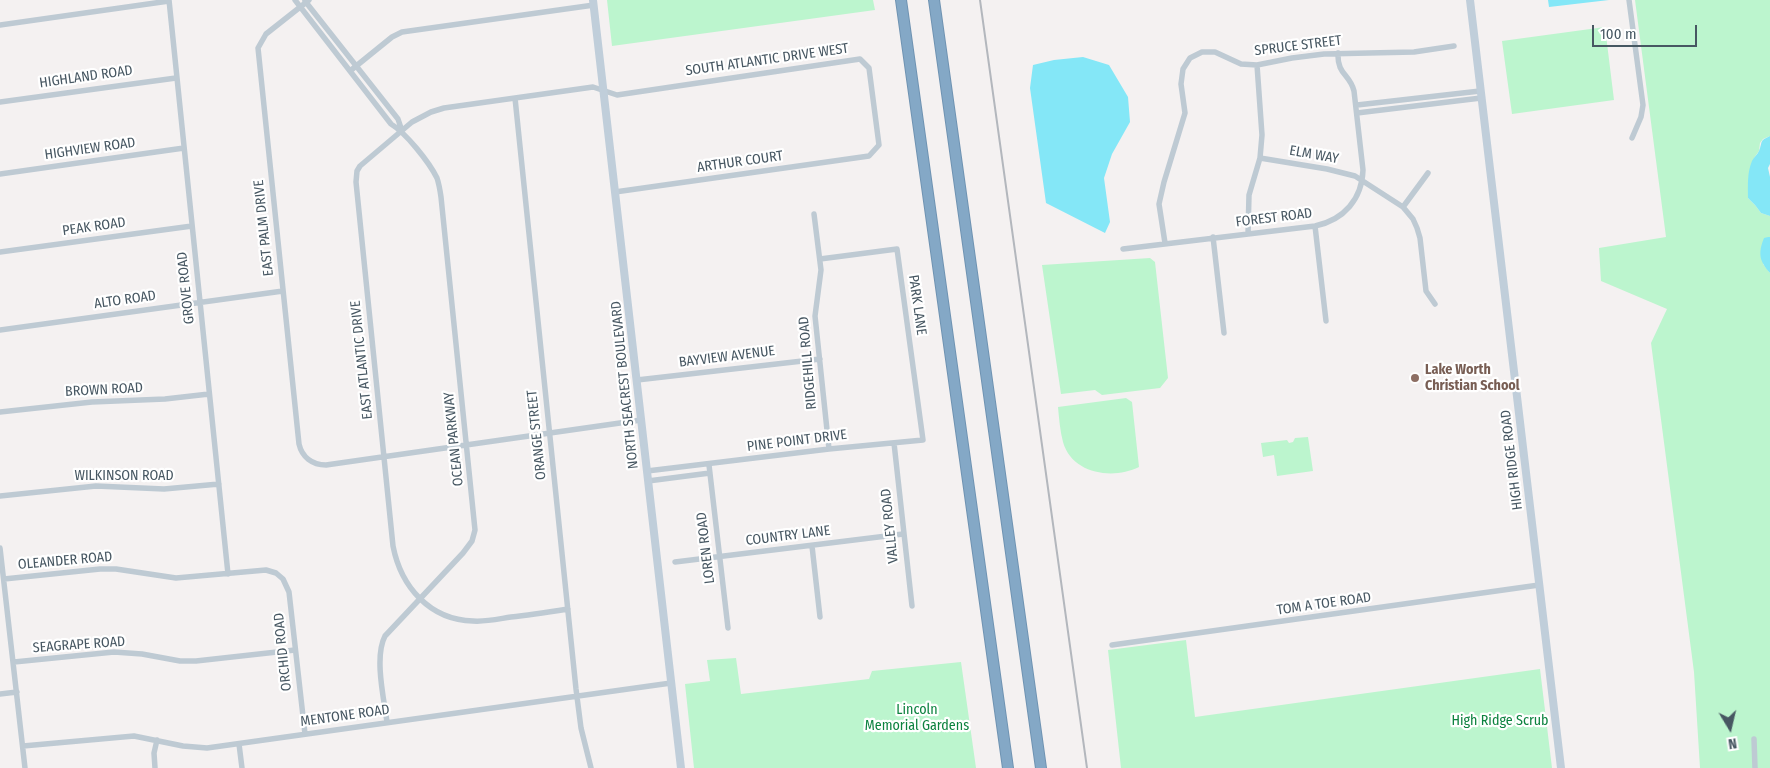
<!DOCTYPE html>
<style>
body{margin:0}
#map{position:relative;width:1770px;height:768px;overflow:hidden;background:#f4f1f1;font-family:"Fira Sans Condensed",sans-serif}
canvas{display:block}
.north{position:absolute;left:1705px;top:703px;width:50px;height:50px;-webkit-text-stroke:4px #fff;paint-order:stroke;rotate:171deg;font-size:14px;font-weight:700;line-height:20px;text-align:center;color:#475762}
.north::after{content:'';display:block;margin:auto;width:18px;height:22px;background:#475762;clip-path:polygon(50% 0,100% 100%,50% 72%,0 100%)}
.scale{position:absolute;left:1592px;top:25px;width:105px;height:22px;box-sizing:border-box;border:2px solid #475762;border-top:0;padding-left:6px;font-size:15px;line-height:18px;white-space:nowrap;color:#475762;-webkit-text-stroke:4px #fff;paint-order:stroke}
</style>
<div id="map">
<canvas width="1770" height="768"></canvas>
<div class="north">N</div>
<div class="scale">100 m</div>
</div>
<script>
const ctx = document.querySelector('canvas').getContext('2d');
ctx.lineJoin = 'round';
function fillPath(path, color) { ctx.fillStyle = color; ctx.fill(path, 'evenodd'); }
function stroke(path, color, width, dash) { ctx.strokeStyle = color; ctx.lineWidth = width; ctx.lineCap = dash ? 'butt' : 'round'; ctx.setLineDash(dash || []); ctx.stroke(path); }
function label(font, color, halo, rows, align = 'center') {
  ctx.font = font + ' "Fira Sans Condensed",sans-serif'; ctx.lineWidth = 4.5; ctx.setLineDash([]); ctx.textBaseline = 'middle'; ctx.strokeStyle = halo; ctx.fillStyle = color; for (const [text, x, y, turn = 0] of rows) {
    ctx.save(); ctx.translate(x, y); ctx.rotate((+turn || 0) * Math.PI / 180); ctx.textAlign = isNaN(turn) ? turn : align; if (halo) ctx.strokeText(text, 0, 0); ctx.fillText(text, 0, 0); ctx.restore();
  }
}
fillPath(new Path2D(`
 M 607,0 L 873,0 L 875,10 L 612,46 Z
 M 1635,0 L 1770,0 L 1770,136 L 1763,139 L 1760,143 L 1759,151 L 1754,158 L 1748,198 L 1755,205 L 1761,213 L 1770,216 L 1770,237 L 1768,237 L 1763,264 L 1770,273 L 1770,768 L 1700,768 L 1694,672 L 1651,343 L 1667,309 L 1601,281 L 1599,248 L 1666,237 Z
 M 1605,27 L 1614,100 L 1512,114 L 1502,41 Z
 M 1150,258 L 1155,262 L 1168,378 L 1160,388 L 1102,395 L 1095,390 L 1061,394 L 1042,265 Z
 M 1126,398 L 1132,402 L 1139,467 C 1113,480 1072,474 1063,442 C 1060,431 1059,418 1058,407 Z
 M 1308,437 L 1313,471 L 1277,476 L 1274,455 L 1263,457 L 1261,443 L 1287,440 L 1289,443 L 1293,442 L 1295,438 Z
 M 1186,640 L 1195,717 L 1540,669 L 1552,768 L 1121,768 L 1108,650 Z
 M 736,658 L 741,694 L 869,679 L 872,671 L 961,662 L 976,768 L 694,768 L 685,684 L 710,681 L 707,660 Z`), '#bcf5ce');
fillPath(new Path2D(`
 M 1548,0 L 1609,0 L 1549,7 Z
 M 1083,57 L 1109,65 L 1128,97 L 1130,122 L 1112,154 L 1104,178 L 1110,222 L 1105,233 L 1046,203 L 1030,88 L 1033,65 L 1054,60 Z
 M 1770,136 L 1770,164 L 1768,168 L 1770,177 L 1770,216 L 1761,213 L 1755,205 L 1748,198 C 1748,185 1747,173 1752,161 C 1754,157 1757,155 1759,151 C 1763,141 1759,141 1770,136 Z
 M 1768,237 L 1770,237 L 1770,273 C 1759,261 1758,253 1764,238 Z`), '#84e7f7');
const highway = new Path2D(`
 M 901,0 L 1008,768
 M 934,0 L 1041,768`);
stroke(highway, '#6f93b2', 12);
stroke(new Path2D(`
 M 169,0 L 228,574
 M 295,0 L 391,124 C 406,133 429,162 437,178 C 439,184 440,190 441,197 L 475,530 L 472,541 L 463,553 L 385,636 C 374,657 384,699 387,722
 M 309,0 L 266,34 L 258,48 L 299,444 C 302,457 312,465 326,465 L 641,420
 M 1629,0 L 1643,105 L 1641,117 L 1632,138
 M 305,1 L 398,119 L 402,131
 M 0,25 L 169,1
 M 350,71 L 392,37 L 402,32 L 594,5
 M 515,98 L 576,689 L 581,728 L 591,768
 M 0,102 L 176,78
 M 1357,105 L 1480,91
 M 1357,113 L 1481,98
 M 1260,158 L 1327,169 L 1355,176 L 1403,207 L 1413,219 L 1417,228 L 1420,238 L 1426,291 L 1435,304
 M 0,174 L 184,148
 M 1403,207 L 1428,173
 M 814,214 L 821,270 L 815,316 L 829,449
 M 1315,226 L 1326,321
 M 1248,234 L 1249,195 L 1260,158 L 1262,135 L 1257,65
 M 1213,237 L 1224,333
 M 1165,243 L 1159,204 L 1164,182 L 1185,113 L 1181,84 L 1183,69 L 1190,58 L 1202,52 L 1215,52 L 1241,64 L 1257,65 L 1292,58 L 1324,54 L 1414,52 L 1454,46
 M 1123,249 L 1315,226 C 1344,220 1362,199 1363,170 L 1354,91 C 1350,74 1337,75 1338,53
 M 0,252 L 192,226
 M 0,330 L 283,291
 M 637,380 L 820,359
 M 0,412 L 92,402 L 165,399 L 209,394
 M 894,443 L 912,606
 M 709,465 L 728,628
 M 647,471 L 829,449 L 923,440 L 897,249 L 820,259
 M 648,481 L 710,473
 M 0,496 L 96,486 L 164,489 L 219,484
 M 812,546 L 820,617
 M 0,548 L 25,768
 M 675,562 L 903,534
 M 4,579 L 100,569 L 116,569 L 176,578 L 266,570 L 276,573 L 283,579 L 289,592 L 305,734
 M 568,609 C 549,612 530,615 511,617 C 498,619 486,622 473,621 C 430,620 401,587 393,546 L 356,182 L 357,171 L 360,166 L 412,122 L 431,112 L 444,108 L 593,87 L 617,95 L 860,59 L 869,68 L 879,145 L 869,156 L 615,192
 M 1112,645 L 1539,585
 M 14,662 L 114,652 L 142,654 L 180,661 L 196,661 L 295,650
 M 0,694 L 17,692
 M 1754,739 L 1755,768
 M 239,744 L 242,768
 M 23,746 L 134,736 L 183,746 L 207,748 L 671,683
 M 155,768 L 154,753 L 157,740`), '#becad3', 5.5);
stroke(new Path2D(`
 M 593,0 L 681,768
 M 1470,0 L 1561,768`), '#c0ceda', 8);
stroke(highway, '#84a8c6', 10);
stroke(new Path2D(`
 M 980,0 L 1087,768`), '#b3b7bd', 2);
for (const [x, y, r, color] of [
 [1415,378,5,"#8d6e63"]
]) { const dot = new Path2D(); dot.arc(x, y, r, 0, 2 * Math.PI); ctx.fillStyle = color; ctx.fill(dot); stroke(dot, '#fff', 2); }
label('14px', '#475762', '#fff', [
 ["SPRUCE STREET",1298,46,-7],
 ["SOUTH ATLANTIC DRIVE WEST",767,60,-8],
 ["HIGHLAND ROAD",86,77,-8],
 ["HIGHVIEW ROAD",90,149,-8],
 ["ELM WAY",1314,155,10],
 ["ARTHUR COURT",740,162,-8],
 ["FOREST ROAD",1274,218,-7],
 ["PEAK ROAD",94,227,-8],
 ["EAST PALM DRIVE",264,228,-96],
 ["GROVE ROAD",186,288,-96],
 ["ALTO ROAD",125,300,-8],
 ["PARK LANE",917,305,82],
 ["BAYVIEW AVENUE",727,357,-7],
 ["EAST ATLANTIC DRIVE",362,360,-96],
 ["RIDGEHILL ROAD",808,363,-95],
 ["NORTH SEACREST BOULEVARD",625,385,-96],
 ["BROWN ROAD",104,390,-3],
 ["ORANGE STREET",537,435,-96],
 ["OCEAN PARKWAY",454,439,-96],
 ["PINE POINT DRIVE",797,441,-7],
 ["HIGH RIDGE ROAD",1512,460,-97],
 ["WILKINSON ROAD",124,476],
 ["VALLEY ROAD",890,526,-96],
 ["COUNTRY LANE",788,536,-7],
 ["LOREN ROAD",706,548,-97],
 ["OLEANDER ROAD",65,561,-5],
 ["TOM A TOE ROAD",1324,604,-8],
 ["SEAGRAPE ROAD",79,645,-4],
 ["ORCHID ROAD",283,652,-96],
 ["MENTONE ROAD",345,716,-8]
]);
label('bold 14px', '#785e54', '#fff', [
 ["Lake Worth",1425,370],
 ["Christian School",1425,386]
], 'left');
label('14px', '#0c823f', '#fff', [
 ["Lincoln",917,710],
 ["Memorial Gardens",917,726],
 ["High Ridge Scrub",1500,721]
]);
</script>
